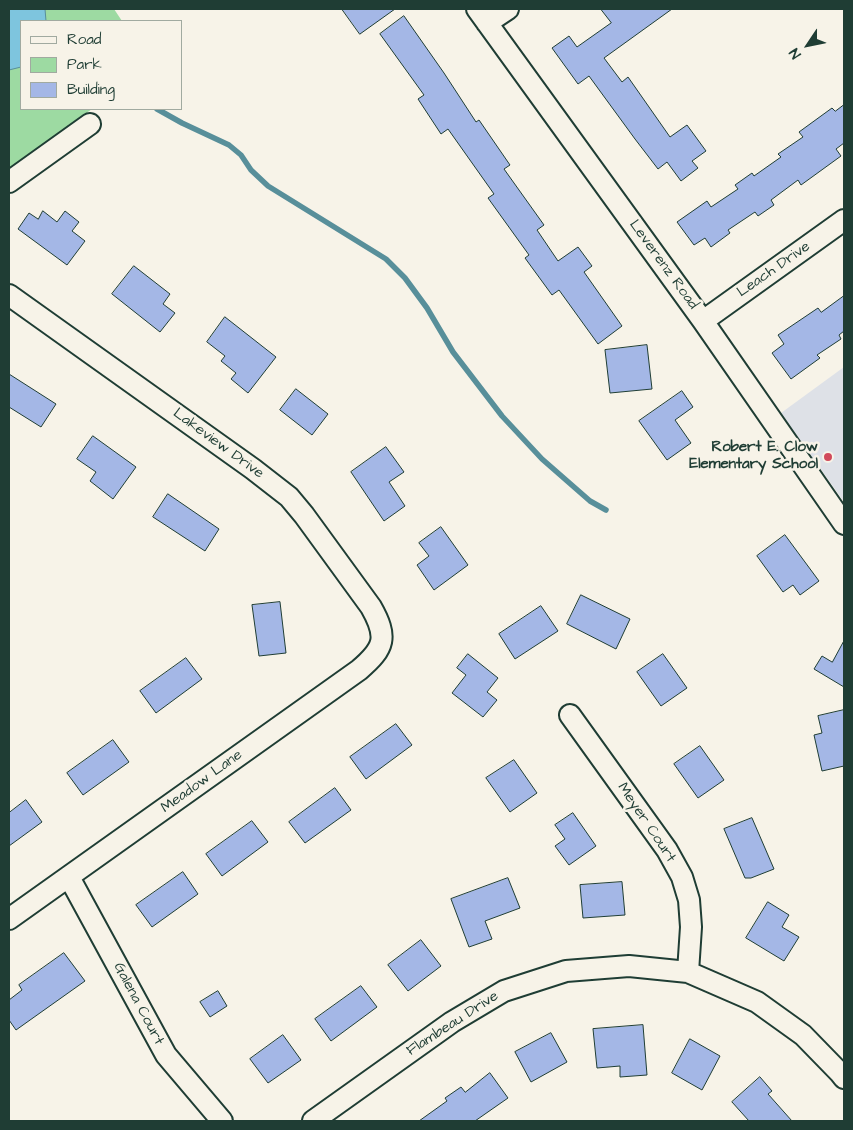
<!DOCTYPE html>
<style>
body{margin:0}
#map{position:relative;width:853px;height:1130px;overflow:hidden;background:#f7f3e8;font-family:"Architects Daughter",sans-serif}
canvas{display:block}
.frame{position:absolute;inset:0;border:10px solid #1f3d34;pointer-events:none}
.legend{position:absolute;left:20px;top:20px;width:162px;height:90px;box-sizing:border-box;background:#f7f3e8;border:1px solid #a1aaa0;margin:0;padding:6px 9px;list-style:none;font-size:15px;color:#1f3d34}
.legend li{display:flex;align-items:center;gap:10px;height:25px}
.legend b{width:25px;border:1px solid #a1aaa0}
.north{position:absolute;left:783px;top:20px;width:50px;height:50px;-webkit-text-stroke:4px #f7f3e8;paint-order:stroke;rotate:236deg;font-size:14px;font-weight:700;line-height:20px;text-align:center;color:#1f3d34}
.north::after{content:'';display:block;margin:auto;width:18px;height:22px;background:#1f3d34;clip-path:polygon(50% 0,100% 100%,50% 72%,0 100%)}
</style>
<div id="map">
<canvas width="853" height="1130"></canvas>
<div class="frame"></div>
<ul class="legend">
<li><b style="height:6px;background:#f7f3e8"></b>Road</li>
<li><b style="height:14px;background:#9ddaa2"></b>Park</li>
<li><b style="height:14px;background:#a4b7e6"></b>Building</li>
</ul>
<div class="north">N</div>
</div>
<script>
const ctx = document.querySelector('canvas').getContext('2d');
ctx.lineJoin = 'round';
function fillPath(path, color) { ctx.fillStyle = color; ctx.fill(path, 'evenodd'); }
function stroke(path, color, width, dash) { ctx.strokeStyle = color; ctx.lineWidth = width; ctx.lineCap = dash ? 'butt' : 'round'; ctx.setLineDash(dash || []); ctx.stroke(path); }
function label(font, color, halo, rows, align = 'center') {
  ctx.font = font + ' "Architects Daughter",sans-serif'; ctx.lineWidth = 5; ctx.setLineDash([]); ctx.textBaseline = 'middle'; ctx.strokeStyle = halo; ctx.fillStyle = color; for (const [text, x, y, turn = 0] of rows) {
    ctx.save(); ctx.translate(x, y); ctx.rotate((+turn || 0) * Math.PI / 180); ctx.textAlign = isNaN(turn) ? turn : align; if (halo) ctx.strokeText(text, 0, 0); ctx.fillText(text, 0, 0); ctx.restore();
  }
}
fillPath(new Path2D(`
 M 844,367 L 844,502 L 781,413 Z`), '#dee1e7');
fillPath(new Path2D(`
 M 9,9 L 114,9 L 122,21 L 21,21 L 21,109 L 92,109 L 9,169 Z`), '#9ddaa2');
const water = new Path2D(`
 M 9,9 L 45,9 L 46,21 L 21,21 L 21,67 L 9,70 Z`);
fillPath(water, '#7ec5de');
stroke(water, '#588f9a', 1);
stroke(new Path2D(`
 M 157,109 L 182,123 L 229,145 L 241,155 L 251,170 L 268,186 L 386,259 L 405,278 L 427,308 L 453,352 L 502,416 L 542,459 L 590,501 L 606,510`), '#588f9a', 5.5);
const building = new Path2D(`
 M 342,9 L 395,9 L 360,34 Z
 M 601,9 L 672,9 L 604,58 L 622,82 L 628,77 L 670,137 L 687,125 L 706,151 L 692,161 L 698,168 L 681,181 L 667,162 L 658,169 L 635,139 L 589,76 L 578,84 L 552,48 L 569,36 L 577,47 L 611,23 Z
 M 404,16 L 444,73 L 476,122 L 479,120 L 510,165 L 504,169 L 544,225 L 537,230 L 558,261 L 578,247 L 592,266 L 584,272 L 622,326 L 598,344 L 559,290 L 552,295 L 525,258 L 529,255 L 488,198 L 494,194 L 448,129 L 441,134 L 418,99 L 424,95 L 380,34 Z
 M 844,105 L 844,143 L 836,149 L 841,156 L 801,185 L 798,180 L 771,200 L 774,205 L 758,216 L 755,212 L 728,230 L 730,233 L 711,247 L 705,238 L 694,245 L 677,222 L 707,201 L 711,207 L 738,189 L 735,185 L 752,173 L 754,176 L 781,157 L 778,154 L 803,137 L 799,132 L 832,108 L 835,111 Z
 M 43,211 L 57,222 L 65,211 L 79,222 L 72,231 L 85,241 L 67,265 L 18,229 L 29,213 L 38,219 Z
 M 134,266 L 170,294 L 163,304 L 175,313 L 160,332 L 112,294 Z
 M 844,296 L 844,331 L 839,335 L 841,339 L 817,355 L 820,358 L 791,379 L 772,353 L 784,344 L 778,335 L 818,308 L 821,312 Z
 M 225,317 L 276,357 L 248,393 L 231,379 L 236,373 L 221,361 L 225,356 L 207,342 Z
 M 647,345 L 652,389 L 610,393 L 605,350 Z
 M 9,374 L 56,404 L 41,427 L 9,407 Z
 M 296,389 L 328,414 L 312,435 L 280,410 Z
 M 682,391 L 693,407 L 675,420 L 691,443 L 667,460 L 639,421 Z
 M 93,436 L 136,467 L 113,499 L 90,481 L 96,472 L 77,459 Z
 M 386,447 L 404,472 L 389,482 L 405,506 L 384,521 L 351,472 Z
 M 168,494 L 219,529 L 205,551 L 153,517 Z
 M 441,527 L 468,565 L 434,590 L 417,565 L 429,556 L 419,543 Z
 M 785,535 L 819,581 L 800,595 L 793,585 L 783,592 L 757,556 Z
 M 581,595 L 630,619 L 616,649 L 567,624 Z
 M 280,602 L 286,653 L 259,656 L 252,605 Z
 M 541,606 L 558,631 L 515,659 L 499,634 Z
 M 844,641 L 844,687 L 814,669 L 822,656 L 832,662 Z
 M 468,654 L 498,678 L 487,692 L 497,700 L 483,717 L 452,693 L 466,675 L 457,668 Z
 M 663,654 L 687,688 L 661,706 L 637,672 Z
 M 186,658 L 202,679 L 156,713 L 140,691 Z
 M 844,710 L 844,766 L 822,771 L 814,735 L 822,733 L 818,716 Z
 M 396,724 L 412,745 L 366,779 L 350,757 Z
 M 113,740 L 129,762 L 83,795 L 67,773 Z
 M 700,746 L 724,780 L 698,798 L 674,764 Z
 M 514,760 L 537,793 L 510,812 L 486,778 Z
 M 335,788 L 351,810 L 305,843 L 289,822 Z
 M 26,800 L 42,822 L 9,846 L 9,813 Z
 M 573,813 L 596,846 L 569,865 L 555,846 L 565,839 L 555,825 Z
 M 752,818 L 774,869 L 751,878 L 745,878 L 724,829 Z
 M 252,821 L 268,842 L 222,876 L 206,854 Z
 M 183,872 L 198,894 L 152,927 L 136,905 Z
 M 508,878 L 520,908 L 485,921 L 492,939 L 469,947 L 451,899 Z
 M 622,882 L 625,915 L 583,918 L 580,885 Z
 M 768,902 L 789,915 L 782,927 L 799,937 L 784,961 L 746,938 Z
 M 421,940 L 441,966 L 408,991 L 388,965 Z
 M 64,953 L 85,981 L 16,1030 L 9,1020 L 9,1000 L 22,990 L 19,985 Z
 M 361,986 L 377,1007 L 331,1041 L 315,1019 Z
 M 218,991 L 227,1006 L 210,1017 L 200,1002 Z
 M 643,1025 L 647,1075 L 620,1077 L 620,1066 L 597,1068 L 593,1029 Z
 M 551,1033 L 567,1062 L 531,1082 L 515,1052 Z
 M 283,1035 L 301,1060 L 268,1083 L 250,1059 Z
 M 690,1039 L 720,1056 L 702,1090 L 672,1073 Z
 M 490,1073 L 508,1098 L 475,1121 L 419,1121 L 447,1101 L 445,1098 L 461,1087 L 465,1092 Z
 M 760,1077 L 772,1091 L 768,1094 L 792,1121 L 749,1121 L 732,1102 Z`);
fillPath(building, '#a4b7e6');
stroke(building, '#1f3d34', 1);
const minor = new Path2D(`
 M 477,9 L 703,321 L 844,524
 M 487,23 L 508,9
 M 9,182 L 90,124
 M 9,295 L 253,469 L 289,497 L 304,515 L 371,607 C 388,637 385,648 359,670 L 9,919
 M 703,321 L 844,220
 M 570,715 L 667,850 L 682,877 L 689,900 L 691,927 L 688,972
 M 69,877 L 166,1055 L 222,1121
 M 313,1121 L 452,1022 L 504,991 L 566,971 L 629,966 L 688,972 L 757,1002 L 803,1035 L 840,1073 L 844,1078`);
stroke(minor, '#1f3d34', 24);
stroke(minor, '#f7f3e8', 20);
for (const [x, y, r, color] of [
 [828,457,5,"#d1495b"]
]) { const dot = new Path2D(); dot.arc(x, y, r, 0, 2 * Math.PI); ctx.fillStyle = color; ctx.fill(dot); stroke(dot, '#f7f3e8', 2); }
label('15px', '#1f3d34', '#f7f3e8', [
 ["Leverenz Road",663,265,54],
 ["Leach Drive",774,270,-35],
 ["Lakeview Drive",218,444,36],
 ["Meadow Lane",202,782,-36],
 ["Meyer Court",646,823,56],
 ["Galena Court",138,1004,62],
 ["Flambeau Drive",453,1024,-33]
]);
label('bold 15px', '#1f3d34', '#f7f3e8', [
 ["Robert E. Clow",818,448],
 ["Elementary School",818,465]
], 'right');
</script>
